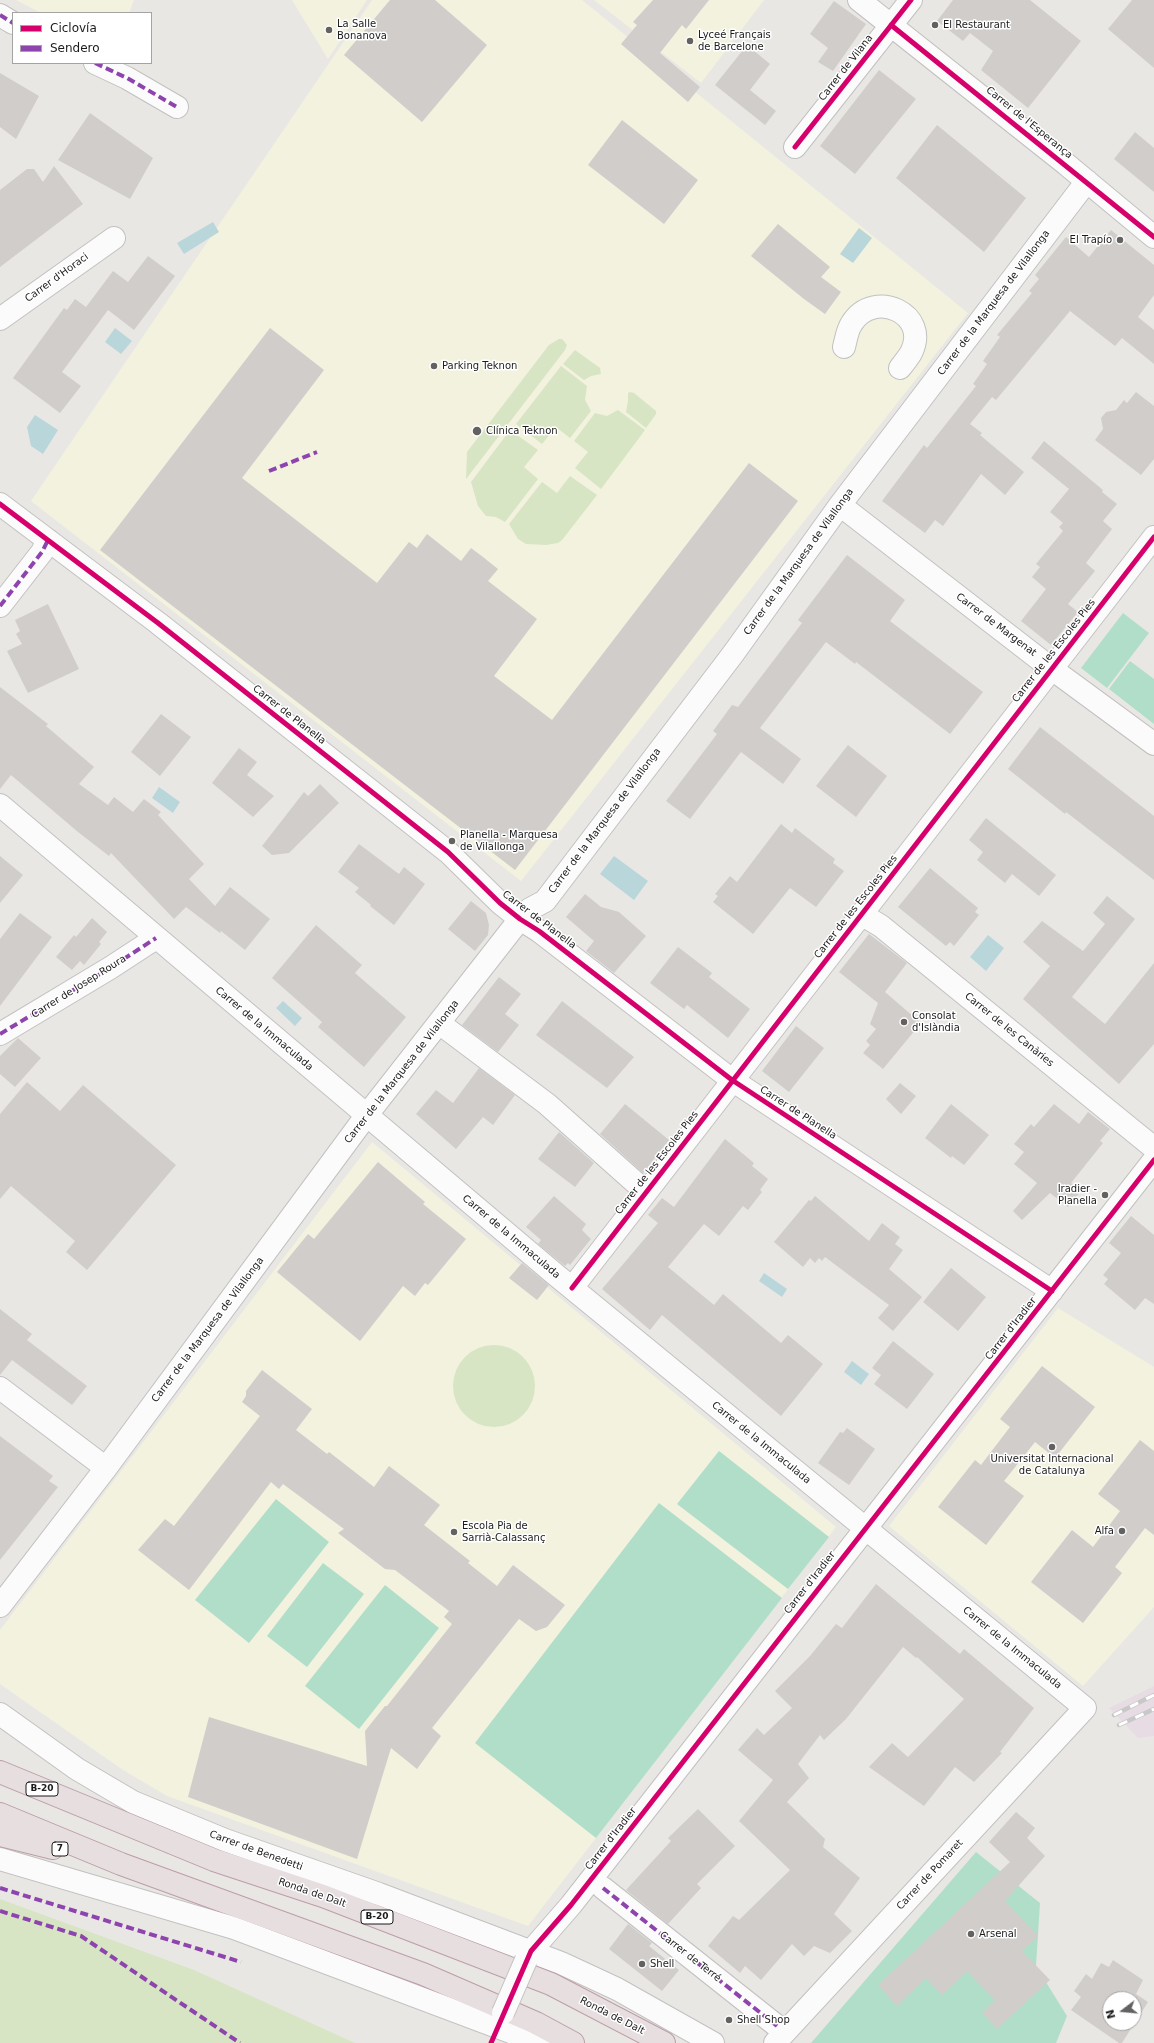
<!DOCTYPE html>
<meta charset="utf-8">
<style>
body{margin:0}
#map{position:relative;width:1154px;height:2043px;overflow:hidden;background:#e9e7e4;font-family:"DejaVu Sans",sans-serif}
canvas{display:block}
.legend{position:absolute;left:12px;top:12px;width:140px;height:52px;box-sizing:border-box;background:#fff;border:1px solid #a4a4a4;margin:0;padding:5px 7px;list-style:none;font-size:12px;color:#1b1b1b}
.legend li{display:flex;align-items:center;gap:8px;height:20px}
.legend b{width:20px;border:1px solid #a4a4a4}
.north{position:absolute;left:1102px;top:1991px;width:40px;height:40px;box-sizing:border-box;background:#fff;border:1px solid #a4a4a4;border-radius:50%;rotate:254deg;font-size:11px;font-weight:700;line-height:16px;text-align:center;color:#1b1b1b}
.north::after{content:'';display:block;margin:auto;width:14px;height:18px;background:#636261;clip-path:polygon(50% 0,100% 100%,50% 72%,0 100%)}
</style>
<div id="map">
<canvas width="1154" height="2043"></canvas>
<ul class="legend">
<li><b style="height:5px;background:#d6006c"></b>Ciclovía</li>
<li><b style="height:5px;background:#8e44ad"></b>Sendero</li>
</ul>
<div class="north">N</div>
</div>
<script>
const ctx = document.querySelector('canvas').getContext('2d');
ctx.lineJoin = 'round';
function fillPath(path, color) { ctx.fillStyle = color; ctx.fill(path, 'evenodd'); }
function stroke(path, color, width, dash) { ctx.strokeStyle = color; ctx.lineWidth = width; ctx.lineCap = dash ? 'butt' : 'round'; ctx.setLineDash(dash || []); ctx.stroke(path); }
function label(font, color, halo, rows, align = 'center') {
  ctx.font = font + ' "DejaVu Sans",sans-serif'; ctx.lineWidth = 3; ctx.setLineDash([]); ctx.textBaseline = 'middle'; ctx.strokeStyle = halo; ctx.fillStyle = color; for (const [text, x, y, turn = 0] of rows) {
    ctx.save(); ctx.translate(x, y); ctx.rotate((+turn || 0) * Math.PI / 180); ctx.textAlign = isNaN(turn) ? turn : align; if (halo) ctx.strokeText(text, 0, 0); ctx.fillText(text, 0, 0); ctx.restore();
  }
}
fillPath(new Path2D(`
 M 1154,1686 L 1154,1736 L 1138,1738 L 1109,1708 Z`), '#e7dce3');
fillPath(new Path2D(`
 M 16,0 L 134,0 L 129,13 L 41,13 Z
 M 292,0 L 367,0 L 328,59 Z
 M 372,0 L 582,0 L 968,313 L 521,881 L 31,501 Z
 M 594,0 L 764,0 L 701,83 Z
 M 372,1142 L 836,1527 L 528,1926 L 167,1796 L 123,1770 L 0,1684 L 0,1630 Z
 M 1058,1308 L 1154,1367 L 1154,1607 L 1083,1686 L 889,1526 Z`), '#f3f2de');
fillPath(new Path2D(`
 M 559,339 L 562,339 L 567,345 L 565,350 L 466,479 L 467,452 L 549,345 Z
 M 575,350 L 600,368 L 601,374 L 591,376 L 584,380 L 563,364 Z
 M 561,366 L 587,386 L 585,400 L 591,411 L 570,438 L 556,427 L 542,444 L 516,424 Z
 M 630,392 L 634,393 L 656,411 L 656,414 L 646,428 L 626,412 L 628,401 L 628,393 Z
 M 618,410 L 645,430 L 601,489 L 575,468 L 588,452 L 574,441 L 595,413 L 607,416 Z
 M 510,430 L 538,450 L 524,467 L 538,479 L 505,522 L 496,517 L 486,516 L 478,506 L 471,482 Z
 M 570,476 L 597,495 L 562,540 L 558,543 L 546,545 L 526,544 L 518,539 L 509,524 L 542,482 L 557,493 Z
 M453 1386a41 41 0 1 1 82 0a41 41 0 1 1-82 0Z
 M 0,1899 L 194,1970 L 355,2043 L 0,2043 Z`), '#d7e5c4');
fillPath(new Path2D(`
 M 1123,613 L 1149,633 L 1107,688 L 1081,668 Z
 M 1130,661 L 1154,679 L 1154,724 L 1109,689 Z
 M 719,1451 L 829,1537 L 788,1589 L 677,1504 Z
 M 276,1499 L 329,1542 L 249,1643 L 195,1600 Z
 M 659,1503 L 782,1598 L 596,1838 L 475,1743 Z
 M 323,1563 L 364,1594 L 307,1667 L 267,1636 Z
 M 385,1585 L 439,1628 L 359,1729 L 305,1686 Z
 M 976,1852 L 1040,1903 L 1036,1966 L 1067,2016 L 1056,2043 L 811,2043 Z`), '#b1dec9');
fillPath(new Path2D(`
 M 213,222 L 219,232 L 184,254 L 177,243 Z
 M 859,228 L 872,238 L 853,263 L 840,254 Z
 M 115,328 L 132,341 L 121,354 L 105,342 Z
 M 35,415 L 58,430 L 43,454 L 31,446 L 27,427 Z
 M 159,787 L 180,802 L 173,813 L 152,798 Z
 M 614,856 L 648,881 L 634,900 L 600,874 Z
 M 988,935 L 1004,948 L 986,971 L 970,957 Z
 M 283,1001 L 302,1018 L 295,1026 L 276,1008 Z
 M 764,1273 L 787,1289 L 782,1297 L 759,1281 Z
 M 852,1361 L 869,1374 L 861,1385 L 844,1372 Z`), '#b9d6db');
fillPath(new Path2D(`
 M 390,0 L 435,0 L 487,45 L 422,122 L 344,55 Z
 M 653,0 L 709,0 L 686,29 L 682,25 L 660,53 L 700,87 L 688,102 L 621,44 L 637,25 L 633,22 Z
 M 953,0 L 1030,0 L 1081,41 L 1028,108 L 981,70 L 993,51 L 970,33 L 963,41 L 937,21 Z
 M 1132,0 L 1154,0 L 1154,68 L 1108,29 Z
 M 834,1 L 866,24 L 833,71 L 818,62 L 828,48 L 810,34 Z
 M 747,45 L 770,64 L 750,90 L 776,111 L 765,125 L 715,85 Z
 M 879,70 L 916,99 L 855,174 L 820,146 Z
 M 0,73 L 39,96 L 16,139 L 0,127 Z
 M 90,113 L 153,158 L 130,199 L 58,160 Z
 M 622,120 L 698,180 L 664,224 L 588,165 Z
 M 937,125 L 1026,198 L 984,252 L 896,178 Z
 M 1135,132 L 1154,148 L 1154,192 L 1114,159 Z
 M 54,166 L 83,204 L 0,267 L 0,190 L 27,169 L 34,169 L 43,182 Z
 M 778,224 L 830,267 L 821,277 L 841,292 L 825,314 L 804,299 L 751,256 Z
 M 1111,230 L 1154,265 L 1154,295 L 1138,317 L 1154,330 L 1154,364 L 1122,338 L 1115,346 L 1070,311 L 996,400 L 992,397 L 970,424 L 982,433 L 980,435 L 1024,472 L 1005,495 L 981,474 L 943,526 L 935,520 L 925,533 L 882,501 L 924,445 L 927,448 L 976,386 L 973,384 L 987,364 L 983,361 L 1000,337 L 997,335 L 1032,293 L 1029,291 L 1039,279 L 1035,275 L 1066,237 L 1089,257 Z
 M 148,256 L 175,276 L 134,330 L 108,310 L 62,372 L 81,386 L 60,413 L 13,378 L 64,308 L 67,310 L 75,299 L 86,307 L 113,271 L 128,282 Z
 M 270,328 L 324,370 L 242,478 L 377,583 L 409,542 L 417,548 L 427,534 L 461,561 L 471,548 L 483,557 L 498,569 L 488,581 L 537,619 L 494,676 L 552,720 L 749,463 L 798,501 L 515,870 L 100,550 Z
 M 1136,392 L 1154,406 L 1154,459 L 1141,475 L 1095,440 L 1103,429 L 1101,418 L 1106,412 L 1116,410 L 1124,400 L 1127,403 Z
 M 1044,441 L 1103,490 L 1102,492 L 1117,504 L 1103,521 L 1112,529 L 1086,563 L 1095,571 L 1068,604 L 1078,612 L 1051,645 L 1021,621 L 1046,589 L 1032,577 L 1040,567 L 1036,564 L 1063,531 L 1059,527 L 1063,523 L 1050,512 L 1069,489 L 1031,458 Z
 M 847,555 L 905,600 L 890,621 L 983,692 L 950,734 L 856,662 L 855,664 L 826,642 L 760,728 L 801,759 L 783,784 L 741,752 L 690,819 L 666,801 L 717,734 L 713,731 L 732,705 L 738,707 L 802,623 L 798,620 Z
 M 48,604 L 79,669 L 28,693 L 7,651 L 22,644 L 16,634 L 20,631 L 15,620 Z
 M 0,687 L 48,724 L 46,726 L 94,767 L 79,784 L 108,805 L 114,797 L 133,812 L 144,799 L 161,812 L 158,815 L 204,864 L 189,879 L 215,906 L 230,887 L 270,919 L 245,950 L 221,931 L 220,933 L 186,907 L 174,919 L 111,853 L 109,856 L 78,832 L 11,775 L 0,789 Z
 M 161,714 L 191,737 L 160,776 L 131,752 Z
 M 1040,727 L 1154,816 L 1154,880 L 1066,812 L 1065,814 L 1008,769 Z
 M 848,745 L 887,776 L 856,817 L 816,786 Z
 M 239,748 L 257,762 L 247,775 L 274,796 L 253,817 L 212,783 Z
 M 320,784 L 339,803 L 289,853 L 272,855 L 262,846 L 304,792 L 308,796 Z
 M 986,818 L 1056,875 L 1039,896 L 1012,874 L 1005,883 L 977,860 L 983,852 L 969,840 Z
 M 781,824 L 792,833 L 795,828 L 835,859 L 833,863 L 844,871 L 816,907 L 790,888 L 753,934 L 713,902 L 718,896 L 715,894 L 730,876 L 737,882 Z
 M 359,844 L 399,874 L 404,867 L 425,884 L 394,925 L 370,906 L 371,905 L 355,892 L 359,888 L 338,872 Z
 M 0,856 L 23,875 L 0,903 Z
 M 930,868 L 978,908 L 975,912 L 979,915 L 954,946 L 950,942 L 946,946 L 898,907 Z
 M 585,894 L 601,907 L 619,912 L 646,936 L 614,973 L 586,951 L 594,941 L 566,917 Z
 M 1107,896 L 1135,919 L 1072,997 L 1105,1024 L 1154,963 L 1154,1044 L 1119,1084 L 1023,999 L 1050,966 L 1023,942 L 1042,921 L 1083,951 L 1105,924 L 1093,913 Z
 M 471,901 L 486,913 L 489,925 L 488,935 L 475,951 L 448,929 Z
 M 20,913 L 52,937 L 0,1006 L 0,939 Z
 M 92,918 L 107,932 L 99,942 L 101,944 L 84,965 L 80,961 L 72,970 L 56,957 L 74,935 L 76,937 Z
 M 316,925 L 362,965 L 355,973 L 406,1017 L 364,1067 L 318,1027 L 322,1022 L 272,978 Z
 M 869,934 L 907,963 L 885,992 L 921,1023 L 883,1069 L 863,1053 L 870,1045 L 866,1041 L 876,1029 L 870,1024 L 878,1003 L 839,972 Z
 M 678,947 L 712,973 L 709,977 L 750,1009 L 728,1038 L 687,1005 L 684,1009 L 650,983 Z
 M 499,977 L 521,994 L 505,1014 L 519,1025 L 498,1052 L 462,1025 Z
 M 562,1001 L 634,1057 L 607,1088 L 536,1035 Z
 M 796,1026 L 824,1048 L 789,1092 L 762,1071 Z
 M 18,1038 L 41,1058 L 15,1087 L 0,1074 L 0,1056 Z
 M 479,1068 L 515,1095 L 493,1125 L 483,1117 L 456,1149 L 416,1114 L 436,1090 L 453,1103 Z
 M 27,1082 L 60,1111 L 83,1085 L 176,1165 L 87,1270 L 66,1252 L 75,1241 L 11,1186 L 0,1199 L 0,1114 Z
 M 900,1083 L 916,1096 L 901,1114 L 886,1099 Z
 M 625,1104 L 669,1140 L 643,1173 L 600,1134 Z
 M 951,1104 L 989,1135 L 964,1165 L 952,1156 L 951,1158 L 925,1138 Z
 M 1054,1104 L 1079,1124 L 1088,1112 L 1110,1129 L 1100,1141 L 1103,1143 L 1071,1183 L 1081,1191 L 1068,1207 L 1050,1193 L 1022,1220 L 1013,1211 L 1037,1183 L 1014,1164 L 1024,1152 L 1014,1144 L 1031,1124 L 1034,1127 Z
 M 559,1132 L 594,1163 L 575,1187 L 538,1159 Z
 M 725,1139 L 754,1163 L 752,1166 L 768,1179 L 760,1190 L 762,1192 L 748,1210 L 743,1206 L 719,1236 L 704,1224 L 668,1267 L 714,1305 L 723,1294 L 781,1343 L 788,1335 L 823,1364 L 781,1416 L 662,1315 L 650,1330 L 602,1289 L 658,1223 L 648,1215 L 662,1198 L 674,1207 Z
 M 378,1162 L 425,1202 L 423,1204 L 466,1239 L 428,1285 L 425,1283 L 415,1296 L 403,1286 L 360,1341 L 277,1272 L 308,1234 L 314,1239 Z
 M 554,1196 L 586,1224 L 582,1230 L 591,1239 L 570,1265 L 568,1263 L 565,1266 L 538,1244 L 541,1240 L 526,1227 Z
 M 815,1196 L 869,1241 L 882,1223 L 900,1237 L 895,1244 L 903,1250 L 889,1269 L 922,1297 L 893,1331 L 878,1318 L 889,1305 L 825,1257 L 822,1261 L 819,1258 L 815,1263 L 810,1258 L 803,1267 L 774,1242 L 809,1200 L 811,1201 Z
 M 1131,1216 L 1154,1235 L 1154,1304 L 1145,1298 L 1135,1310 L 1104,1284 L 1108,1279 L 1103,1275 L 1121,1253 L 1109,1243 Z
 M 522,1263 L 549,1285 L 537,1300 L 509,1278 Z
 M 951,1268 L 986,1297 L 958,1331 L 923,1302 Z
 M 0,1309 L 32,1334 L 27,1340 L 87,1386 L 72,1405 L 12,1360 L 0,1375 Z
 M 893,1341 L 934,1374 L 907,1409 L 874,1384 L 881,1375 L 872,1368 Z
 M 1042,1366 L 1095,1407 L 1055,1458 L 1035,1442 L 1004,1481 L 1024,1496 L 986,1545 L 938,1507 L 975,1460 L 981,1465 L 1010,1427 L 1000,1419 Z
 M 262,1370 L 312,1409 L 296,1430 L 327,1454 L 329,1452 L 374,1487 L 389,1466 L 440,1505 L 424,1525 L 470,1561 L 468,1563 L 497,1586 L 513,1565 L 565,1605 L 547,1627 L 536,1631 L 519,1619 L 432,1728 L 441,1736 L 417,1769 L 391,1748 L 357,1859 L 188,1797 L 209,1717 L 367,1766 L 365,1731 L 385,1706 L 387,1706 L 452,1624 L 444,1617 L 449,1611 L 395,1570 L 385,1569 L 338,1533 L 344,1529 L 283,1484 L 279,1489 L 271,1482 L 189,1590 L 138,1550 L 165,1519 L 174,1526 L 260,1416 L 242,1402 L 246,1396 L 246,1391 Z
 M 847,1428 L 875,1449 L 849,1485 L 818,1463 L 840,1432 L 843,1433 Z
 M 0,1436 L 53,1476 L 49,1481 L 58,1487 L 0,1560 Z
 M 1140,1440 L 1154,1451 L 1154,1535 L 1145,1528 L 1115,1567 L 1122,1573 L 1083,1623 L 1031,1582 L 1072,1530 L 1093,1547 L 1120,1511 L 1098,1494 Z
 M 876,1584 L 960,1654 L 964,1649 L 1034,1708 L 1000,1752 L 1002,1753 L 974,1782 L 955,1767 L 924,1806 L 869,1767 L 892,1743 L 908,1757 L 964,1699 L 917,1657 L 916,1658 L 903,1647 L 846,1719 L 824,1740 L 820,1735 L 798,1764 L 809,1778 L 787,1802 L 825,1839 L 823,1847 L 860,1878 L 834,1914 L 852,1931 L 830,1953 L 814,1946 L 804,1956 L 792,1944 L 761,1980 L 745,1966 L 740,1973 L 708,1946 L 733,1916 L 739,1920 L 790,1870 L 739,1821 L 773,1780 L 738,1750 L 757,1728 L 764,1735 L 792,1708 L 775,1691 L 810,1656 L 836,1624 L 842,1628 Z
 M 698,1809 L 735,1846 L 697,1884 L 701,1888 L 668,1924 L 626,1890 L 671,1841 L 668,1838 Z
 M 1016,1812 L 1035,1828 L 1027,1838 L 1045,1856 L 1005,1901 L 1038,1936 L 1022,1951 L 1050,1980 L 997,2029 L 982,2013 L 995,2000 L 967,1971 L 942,1995 L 926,1978 L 897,2006 L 878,1985 L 1010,1862 L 989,1842 Z
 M 628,1924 L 652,1943 L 649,1946 L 679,1970 L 662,1991 L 609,1949 Z
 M 1113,1960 L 1143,1980 L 1136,1994 L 1148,2002 L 1122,2043 L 1119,2043 L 1071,2010 L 1081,1997 L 1074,1991 L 1086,1974 L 1092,1979 L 1101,1963 L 1109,1967 ZM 1110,1999 L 1134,1999 L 1134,2023 L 1110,2023 Z`), '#d0cdcb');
const minor = new Path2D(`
 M 859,0 L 1066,164 L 1154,237
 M 0,15 L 13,23
 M 95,63 L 127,78 L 177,107
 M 795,147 L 911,0
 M 0,319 L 114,238
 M 844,347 C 846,340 847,330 852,323 C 874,288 931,314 911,353 C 908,358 904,363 900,368
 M 0,504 L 158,623 L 448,852 L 500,903 L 520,919 L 539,931 L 732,1080 L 1052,1291
 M 840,505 L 1052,669 L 1154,744
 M 0,606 L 42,552 L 48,540
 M 0,805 L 556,1275 L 1085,1708 L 775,2043
 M 861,914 L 881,926 L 1154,1148
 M 439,1023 L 547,1104 L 646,1192
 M 0,1034 L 110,968 L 156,938
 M 572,1288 L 1154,537
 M 0,1388 L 106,1468
 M 0,1606 L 106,1468 L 366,1116 L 520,919 L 530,909 L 545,901 L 733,654 L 840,505 L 1087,181
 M 0,1714 L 77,1769 L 133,1802 L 225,1840 L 379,1894 L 561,1963 L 617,1989 L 713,2043
 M 0,1859 L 234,1928 L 540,2043
 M 603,1888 L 777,2026
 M 526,1960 L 531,1951 L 571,1905 L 1154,1160`);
const highway = new Path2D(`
 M 0,1772 L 214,1860 L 323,1896 L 551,1984 L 664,2043
 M 0,1814 L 121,1864 L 423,1974 L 536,2023 L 573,2043
 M 0,1835 L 53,1848`);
stroke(minor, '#c2c1c0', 24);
stroke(highway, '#bc9da8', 24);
stroke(minor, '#fcfbfb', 22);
stroke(highway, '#e7dee0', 22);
const rail = new Path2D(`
 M 1114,1715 L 1154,1695
 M 1119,1725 L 1154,1709`);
stroke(rail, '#c9c8c8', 4.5);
stroke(rail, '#fff', 3, [9]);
const minorBridge = new Path2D(`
 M 503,2013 L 526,1960`);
stroke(minorBridge, '#c2c1c0', 24, []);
stroke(minorBridge, '#fcfbfb', 22);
stroke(new Path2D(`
 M 0,15 L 13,23
 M 95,63 L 127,78 L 177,107
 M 269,471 L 317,452
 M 0,606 L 42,552 L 48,540
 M 0,1034 L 110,968 L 156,938
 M 0,1888 L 241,1962
 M 603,1888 L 777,2026
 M 0,1911 L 81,1936 L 240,2043`), '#8e44ad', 4, [8, 4]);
stroke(new Path2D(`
 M 891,25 L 1154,237
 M 795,147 L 911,0
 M 0,504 L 158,623 L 448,852 L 500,903 L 520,919 L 539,931 L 732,1080 L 1052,1291
 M 572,1288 L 1154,537
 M 491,2043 L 531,1951 L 571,1905 L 1154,1160`), '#d6006c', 5);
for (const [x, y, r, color] of [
 [935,25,4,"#636261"],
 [329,30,4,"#636261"],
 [690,41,4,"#636261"],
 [1120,240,4,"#636261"],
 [434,366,4,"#636261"],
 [477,431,5,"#636261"],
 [452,841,4,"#636261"],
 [904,1022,4,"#636261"],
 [1105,1195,4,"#636261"],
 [1052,1447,4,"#636261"],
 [1122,1531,4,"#636261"],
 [454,1532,4,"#636261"],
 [971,1934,4,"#636261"],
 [642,1964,4,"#636261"],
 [729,2020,4,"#636261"]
]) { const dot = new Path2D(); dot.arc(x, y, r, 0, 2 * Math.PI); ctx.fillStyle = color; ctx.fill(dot); stroke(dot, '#fff', 1.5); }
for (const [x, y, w] of [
 [42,1789,32],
 [60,1849,16],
 [377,1917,32]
]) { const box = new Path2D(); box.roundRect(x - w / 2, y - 7, w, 14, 3); ctx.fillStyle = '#fff'; ctx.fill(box); stroke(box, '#1b1b1b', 1); }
label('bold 9px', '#1b1b1b', null, [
 ["B-20",42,1789],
 ["7",60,1849],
 ["B-20",377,1917]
]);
label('10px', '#1b1b1b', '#fff', [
 ["La Salle",337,24],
 ["Bonanova",337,36],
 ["El Restaurant",943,25],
 ["Lyceé Français",698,35],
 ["de Barcelone",698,47],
 ["El Trapío",1112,240,"right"],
 ["Parking Teknon",442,366],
 ["Clínica Teknon",486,431],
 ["Planella - Marquesa",460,835],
 ["de Vilallonga",460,847],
 ["Consolat",912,1016],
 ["d'Islàndia",912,1028],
 ["Iradier -",1097,1189,"right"],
 ["Planella",1097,1201,"right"],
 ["Universitat Internacional",1052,1459,"center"],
 ["de Catalunya",1052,1471,"center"],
 ["Escola Pia de",462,1526],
 ["Sarrià-Calassanç",462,1538],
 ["Alfa",1114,1531,"right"],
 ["Arsenal",979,1934],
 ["Shell",650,1964],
 ["Shell Shop",737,2020]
], 'left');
label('10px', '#1b1b1b', '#fff', [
 ["Carrer de Vilana",846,68,-52],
 ["Carrer de l'Esperança",1029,123,39],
 ["Carrer d'Horaci",57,278,-36],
 ["Carrer de la Marquesa de Vilallonga",994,303,-53],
 ["Carrer de la Marquesa de Vilallonga",799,562,-54],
 ["Carrer de Margenat",996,625,37],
 ["Carrer de les Escoles Pies",1054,651,-52],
 ["Carrer de Planella",289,715,38],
 ["Carrer de la Marquesa de Vilallonga",605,821,-53],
 ["Carrer de les Escoles Pies",856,907,-52],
 ["Carrer de Planella",539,920,37],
 ["Carrer de Josep Roura",79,987,-32],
 ["Carrer de la Immaculada",264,1029,40],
 ["Carrer de les Canàries",1009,1030,39],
 ["Carrer de la Marquesa de Vilallonga",402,1072,-52],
 ["Carrer de Planella",798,1113,33],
 ["Carrer de les Escoles Pies",657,1163,-52],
 ["Carrer de la Immaculada",511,1237,40],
 ["Carrer d'Iradier",1011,1329,-52],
 ["Carrer de la Marquesa de Vilallonga",208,1330,-53],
 ["Carrer de la Immaculada",761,1443,39],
 ["Carrer d'Iradier",810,1583,-52],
 ["Carrer de la Immaculada",1012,1648,39],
 ["Carrer d'Iradier",611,1839,-52],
 ["Carrer de Benedetti",256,1851,20],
 ["Carrer de Pomaret",930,1875,-47],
 ["Ronda de Dalt",312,1893,19],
 ["Carrer de Terré",690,1957,38],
 ["Ronda de Dalt",612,2016,27]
]);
</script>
